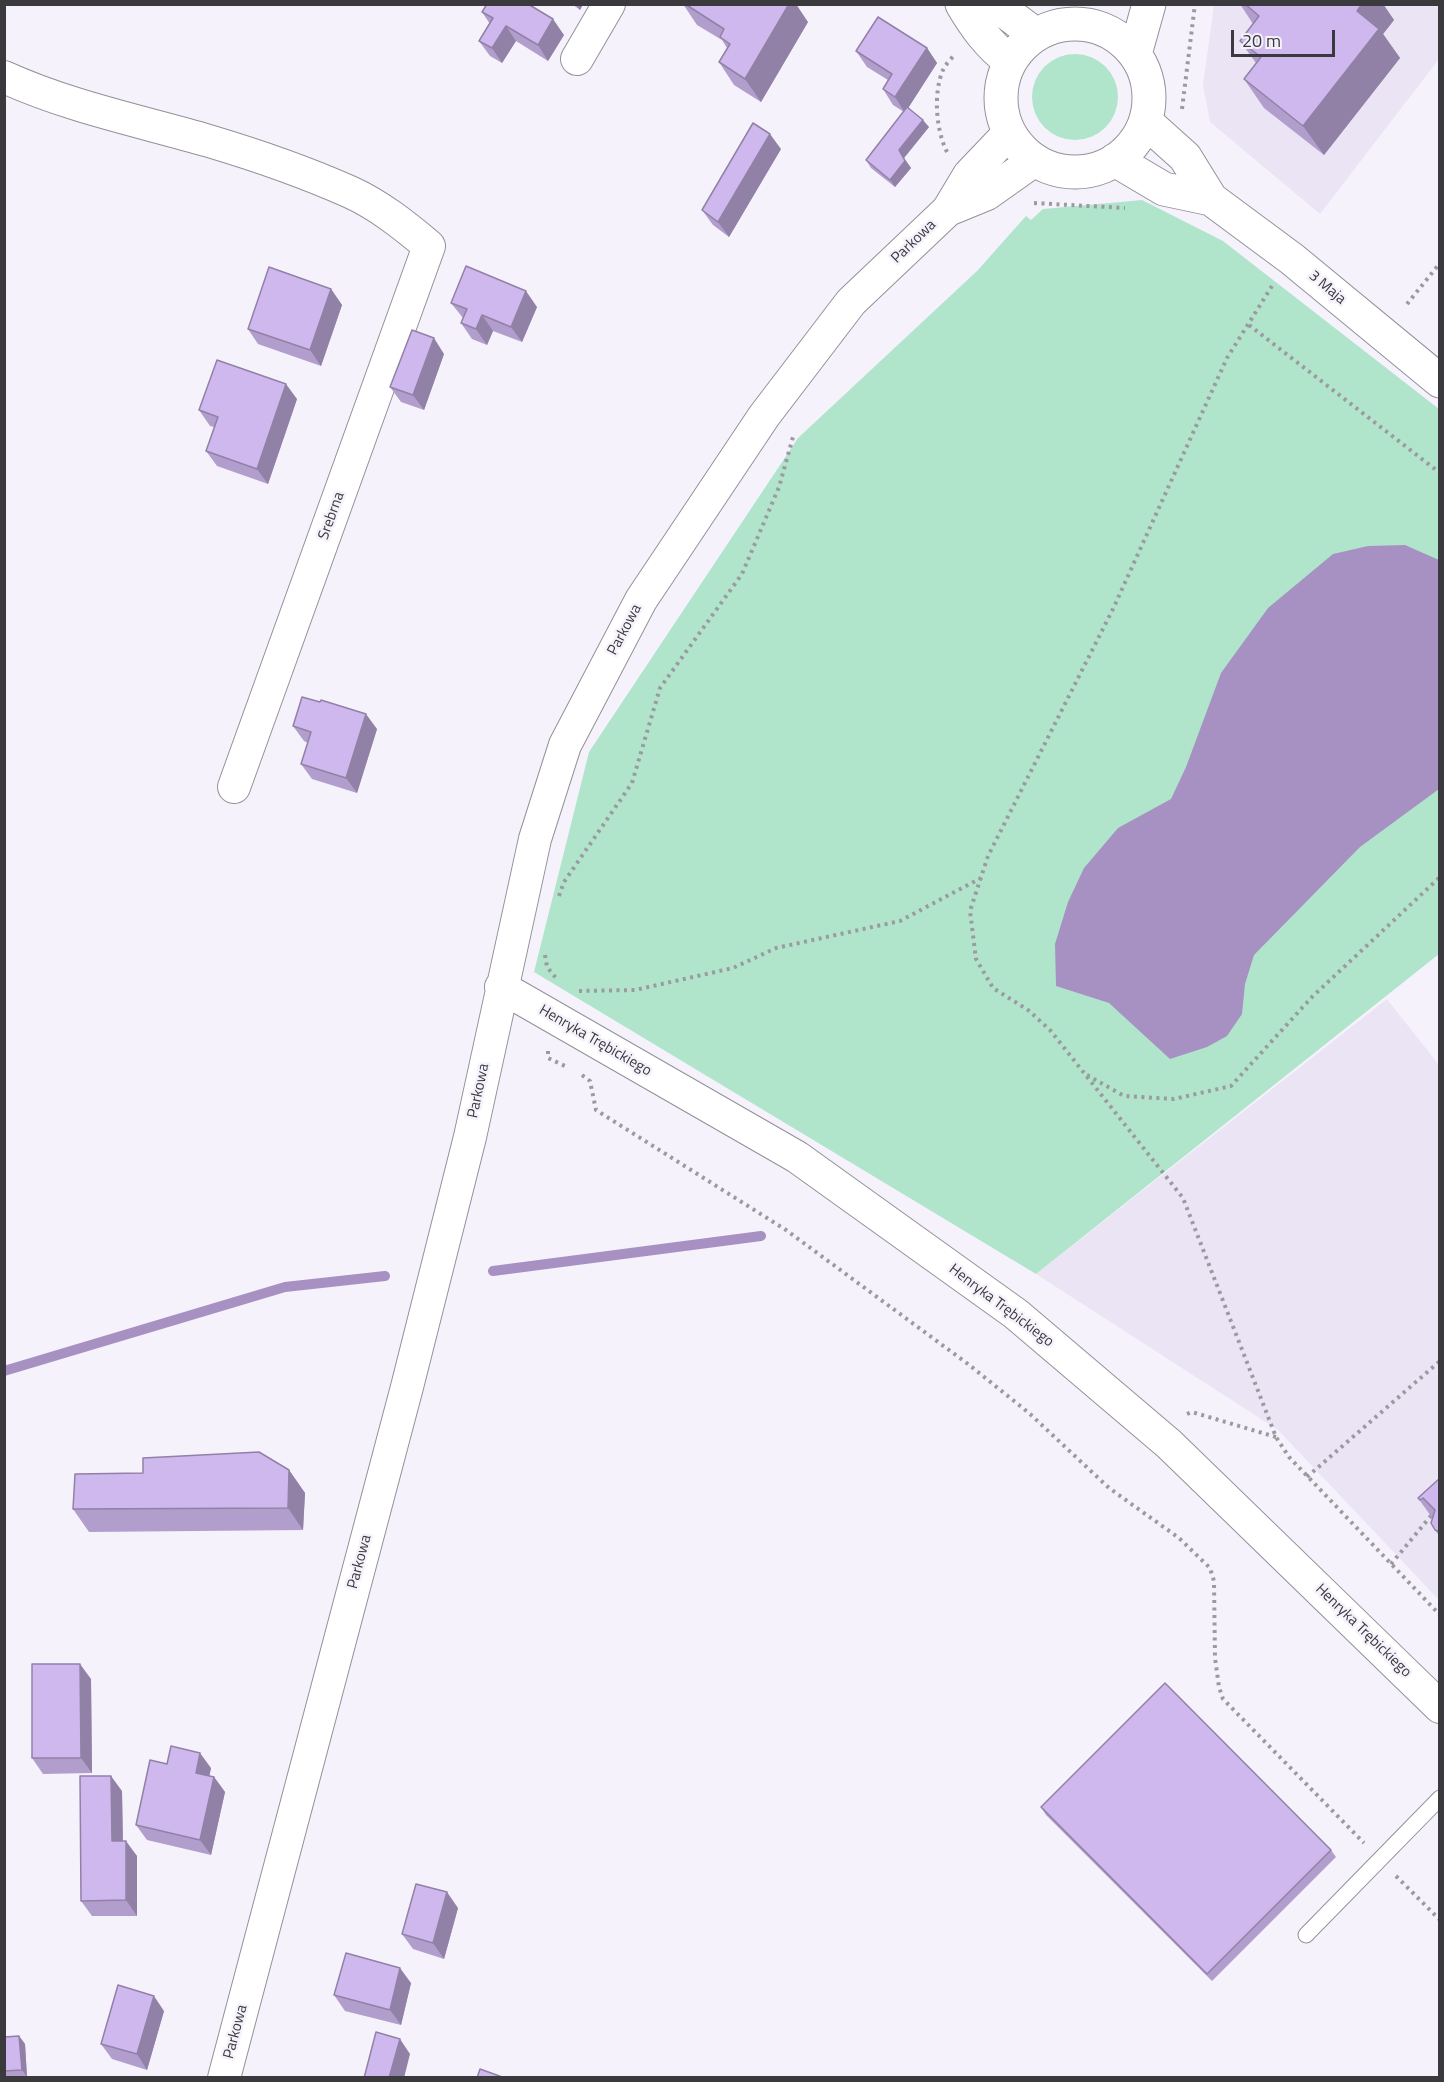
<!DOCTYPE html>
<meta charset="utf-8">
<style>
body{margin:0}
#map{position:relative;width:1444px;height:2082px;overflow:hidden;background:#f6f2fc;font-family:"Titillium Web",sans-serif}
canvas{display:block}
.frame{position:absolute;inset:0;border:6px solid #3a393d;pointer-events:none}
.scale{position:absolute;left:1231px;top:30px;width:104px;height:27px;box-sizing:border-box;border:3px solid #3a393d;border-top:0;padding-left:8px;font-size:18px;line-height:21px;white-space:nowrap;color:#3a393d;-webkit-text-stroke:4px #f6f2fc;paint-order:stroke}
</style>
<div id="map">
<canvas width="1444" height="2082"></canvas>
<div class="frame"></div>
<div class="scale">20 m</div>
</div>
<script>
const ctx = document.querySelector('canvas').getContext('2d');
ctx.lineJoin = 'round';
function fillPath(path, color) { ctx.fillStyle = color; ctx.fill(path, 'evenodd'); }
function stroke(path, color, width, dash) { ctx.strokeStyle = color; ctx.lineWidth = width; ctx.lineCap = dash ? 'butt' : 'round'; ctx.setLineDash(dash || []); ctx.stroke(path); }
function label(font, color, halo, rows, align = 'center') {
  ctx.font = font + ' "Titillium Web",sans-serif'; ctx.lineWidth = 5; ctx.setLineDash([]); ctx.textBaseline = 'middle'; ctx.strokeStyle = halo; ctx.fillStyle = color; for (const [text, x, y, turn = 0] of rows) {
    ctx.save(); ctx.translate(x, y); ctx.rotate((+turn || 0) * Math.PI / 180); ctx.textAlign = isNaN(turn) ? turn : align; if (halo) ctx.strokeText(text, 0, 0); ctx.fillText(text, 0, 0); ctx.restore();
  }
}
fillPath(new Path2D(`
 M 1214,5 L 1439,5 L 1439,59 L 1320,214 L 1210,122 L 1203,85 Z
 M 1387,999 L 1439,1065 L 1439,1600 L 1278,1430 L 1036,1274 Z`), '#ebe4f4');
fillPath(new Path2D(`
 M1032 97a43 43 0 1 1 86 0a43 43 0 1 1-86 0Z
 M 1142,200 L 1223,241 L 1439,409 L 1439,954 L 1036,1274 L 534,972 L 589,752 L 798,438 L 977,271 L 1026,216 L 1031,220 L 1043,209 Z`), '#b0e5cc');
fillPath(new Path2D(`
 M 1405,545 L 1439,560 L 1439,789 L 1360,847 L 1254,955 L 1245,984 L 1242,1014 L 1227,1036 L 1207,1047 L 1170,1059 L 1109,1003 L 1056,986 L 1055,944 L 1068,902 L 1084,868 L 1118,828 L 1171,799 L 1186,767 L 1221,673 L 1268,608 L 1333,554 L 1368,546 Z`), '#a791c3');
stroke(new Path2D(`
 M 493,1271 L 761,1236
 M 4,1371 L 285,1287 L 385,1276`), '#a791c3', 10);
const lane = new Path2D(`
 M 1306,1935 L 1440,1798`);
const street = new Path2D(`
 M 577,59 L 609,4
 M 4,77 C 70,107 140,121 209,141 C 256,155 305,172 350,192 C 379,205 405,226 429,246 L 234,787
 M 948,210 L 987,194 L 1035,160
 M 501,987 L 797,1157 L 1016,1314 L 1169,1444 L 1440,1707
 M 224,2078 L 407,1387 L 470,1137 L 535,839 L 565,745 L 641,600 L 764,416 L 851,302 L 948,210 L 969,175 L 1009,133`);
const secondary = new Path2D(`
 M 962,4 C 975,26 989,46 1010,61
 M 995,4 L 1036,35
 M1001 98a74 74 0 1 1 148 0a74 74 0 1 1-148 0Z
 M 1135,54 L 1149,4
 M 1146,122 L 1185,157 L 1211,199 L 1292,259 L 1440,381
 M 1115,160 L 1164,189 L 1211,199`);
stroke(lane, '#949099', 17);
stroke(street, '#949099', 34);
stroke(secondary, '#949099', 35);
stroke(new Path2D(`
 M 1182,109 L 1195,4
 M 947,152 C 936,130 933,93 943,70 C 945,65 951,59 955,54
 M 1034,203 L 1125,208
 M 1272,286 L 1227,358 L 1113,609 L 988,856 L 970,911 L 976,959 L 993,988 L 1028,1010 L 1050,1030 L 1183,1198 L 1276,1437 L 1289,1457 L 1440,1615
 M 1407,304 L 1440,263
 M 1249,325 L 1440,473
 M 559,896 L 564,882 L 632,783 L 660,688 L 742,574 L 779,487 L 793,437
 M 545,955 L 547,967 L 556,978
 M 579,991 L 635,990 L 733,968 L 776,948 L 900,921 L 981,878
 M 548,1051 L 548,1058 L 567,1067
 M 582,1075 L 590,1081 L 596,1110 L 786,1230 L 968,1364 L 1029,1413 L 1109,1488 L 1179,1538 L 1210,1568 L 1214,1581 L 1215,1658 L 1219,1687 L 1223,1699 L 1364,1843
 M 1087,1075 L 1124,1096 L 1174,1099 L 1231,1086 L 1312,997 L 1440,877
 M 1187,1414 L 1192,1412 L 1276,1437
 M 1307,1477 L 1440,1361
 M 1391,1564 L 1440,1505
 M 1396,1876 L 1440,1920`), '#9c9aa1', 4, [3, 4.5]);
stroke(lane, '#fff', 15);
stroke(street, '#fff', 32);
stroke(secondary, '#fff', 33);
fillPath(new Path2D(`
 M 572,4 L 583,4 L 580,10 Z
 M 683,4 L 685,4 L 808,22 L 761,102 L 734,85 L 719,62 L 727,48 L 722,40 L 697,25 Z
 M 1240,4 L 1383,4 L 1394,20 L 1383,34 L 1400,58 L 1324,155 L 1264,108 L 1244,79 L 1256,63 L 1240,41 L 1253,24 Z
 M 482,12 L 564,35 L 548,61 L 516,41 L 502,63 L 490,56 L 479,41 L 490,24 Z
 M 927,48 L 937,63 L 908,108 L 929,127 L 904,158 L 911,168 L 895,187 L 871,168 L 866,160 L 904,112 L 893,105 L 883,89 L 888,80 L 867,67 L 856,51 Z
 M 781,149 L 729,237 L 713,225 L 702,210 Z
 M 331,289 L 342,305 L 321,366 L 258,344 L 248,329 Z
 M 451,303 L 537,307 L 522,342 L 493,331 L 487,345 L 472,339 L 461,323 L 463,318 Z
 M 444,354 L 424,410 L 401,402 L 390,387 Z
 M 297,399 L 268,484 L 217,466 L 206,451 L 214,427 L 210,426 L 199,410 Z
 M 293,726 L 377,729 L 357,793 L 312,779 L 301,764 L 308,743 L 304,741 Z
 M 289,1470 L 305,1493 L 303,1530 L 89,1532 L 73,1509 L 143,1473 Z
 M 1440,1478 L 1440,1537 L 1435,1530 L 1433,1519 L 1418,1498 Z
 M 91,1679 L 92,1773 L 43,1774 L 32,1758 Z
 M 167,1764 L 211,1768 L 209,1776 L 214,1777 L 225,1792 L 211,1855 L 147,1840 L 136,1825 Z
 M 122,1791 L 123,1841 L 137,1856 L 137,1916 L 92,1916 L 81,1901 Z
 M 1041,1807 L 1331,1850 L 1336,1857 L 1212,1981 L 1046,1815 Z
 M 458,1908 L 444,1959 L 413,1949 L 402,1934 Z
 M 411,1983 L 401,2025 L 345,2011 L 334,1995 Z
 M 164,2011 L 147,2070 L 112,2059 L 101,2044 Z
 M 19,2036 L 25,2044 L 27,2077 L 6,2078 L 4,2076 L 4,2037 Z`), '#b29ecc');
fillPath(new Path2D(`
 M 576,4 L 583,4 L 580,10 Z
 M 789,4 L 796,4 L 808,22 L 761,102 L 745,79 Z
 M 1362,4 L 1383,4 L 1394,20 L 1383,34 L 1400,58 L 1324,155 L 1303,126 L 1357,11 Z
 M 553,19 L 564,35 L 548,61 L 538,45 Z
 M 506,26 L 516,41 L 502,63 L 492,48 Z
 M 927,48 L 937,63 L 905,113 L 895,97 Z
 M 923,120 L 929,127 L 904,158 L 911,168 L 895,187 L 890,180 L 899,150 Z
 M 770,134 L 781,149 L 729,237 L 718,222 Z
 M 331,289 L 342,305 L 321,366 L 310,350 Z
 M 526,291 L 537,307 L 522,342 L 511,327 Z
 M 482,315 L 493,331 L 487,345 L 476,329 Z
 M 434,338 L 444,354 L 424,410 L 413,395 Z
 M 286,384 L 297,399 L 268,484 L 257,469 Z
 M 366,714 L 377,729 L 357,793 L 346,778 Z
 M 289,1470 L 305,1493 L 303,1530 L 288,1508 Z
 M 80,1664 L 91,1679 L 92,1773 L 81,1758 Z
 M 200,1753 L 211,1768 L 207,1788 L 196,1773 Z
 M 111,1776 L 122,1791 L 123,1856 L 112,1841 Z
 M 214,1777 L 225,1792 L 211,1855 L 200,1840 Z
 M 126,1841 L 137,1856 L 137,1916 L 126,1900 Z
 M 447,1892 L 458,1908 L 444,1959 L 433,1943 Z
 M 400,1968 L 411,1983 L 401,2025 L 390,2010 Z
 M 154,1996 L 164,2011 L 147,2070 L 137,2054 Z
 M 19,2036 L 25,2044 L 27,2077 L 22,2070 Z
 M 400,2039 L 410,2054 L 404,2078 L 389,2078 Z`), '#9181a6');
const building = new Path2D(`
 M 487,4 L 528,4 L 553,19 L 538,45 L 506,26 L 492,48 L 479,41 L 493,18 L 482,12 Z
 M 685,4 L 789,4 L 745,79 L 719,62 L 730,44 L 720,37 L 724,29 Z
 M 1245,4 L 1362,4 L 1357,11 L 1379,29 L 1303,126 L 1244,79 L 1261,57 L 1240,41 L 1259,16 Z
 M 878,17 L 927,48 L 895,97 L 883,89 L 892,74 L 856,51 Z
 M 907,107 L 923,120 L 899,150 L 905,161 L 890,180 L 866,160 Z
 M 753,123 L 770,134 L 718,222 L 702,210 Z
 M 466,266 L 526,291 L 511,327 L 482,315 L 476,329 L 461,323 L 467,309 L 451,303 Z
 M 269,267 L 331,289 L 310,350 L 248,329 Z
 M 412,330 L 434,338 L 413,395 L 390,387 Z
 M 217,360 L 286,384 L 257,469 L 206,451 L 218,417 L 199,410 Z
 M 302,697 L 320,702 L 321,700 L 366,714 L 346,778 L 301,764 L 311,732 L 293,726 Z
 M 259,1452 L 289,1470 L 288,1508 L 73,1509 L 75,1474 L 143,1473 L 143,1458 Z
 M 1440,1478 L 1440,1532 L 1435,1530 L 1431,1523 L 1435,1510 L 1423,1498 L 1420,1500 L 1418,1498 Z
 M 32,1664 L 80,1664 L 81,1758 L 32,1758 Z
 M 1165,1683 L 1331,1850 L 1207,1974 L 1041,1807 Z
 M 171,1746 L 200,1753 L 196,1773 L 214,1777 L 200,1840 L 136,1825 L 150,1760 L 167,1764 Z
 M 80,1776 L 111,1776 L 112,1841 L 126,1841 L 126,1900 L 81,1901 Z
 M 416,1884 L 447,1892 L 433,1943 L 402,1934 Z
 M 346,1953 L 400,1968 L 390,2010 L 334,1995 Z
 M 118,1985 L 154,1996 L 137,2054 L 101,2044 Z
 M 376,2032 L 400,2039 L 389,2078 L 364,2078 Z
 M 19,2036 L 22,2070 L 4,2071 L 4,2037 Z
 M 480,2069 L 505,2078 L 477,2078 Z`);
fillPath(building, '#cfb8ed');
stroke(building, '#9181a6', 1.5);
label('15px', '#3a393d', '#f6f2fc', [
 ["Parkowa",914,242,-44],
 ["3 Maja",1327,288,40],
 ["Srebrna",332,516,-70],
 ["Parkowa",625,630,-62],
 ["Henryka Trębickiego",595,1041,30],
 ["Parkowa",479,1091,-78],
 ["Henryka Trębickiego",1001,1306,37],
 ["Parkowa",360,1562,-75],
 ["Henryka Trębickiego",1363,1631,44],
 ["Parkowa",236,2032,-75]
]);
</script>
